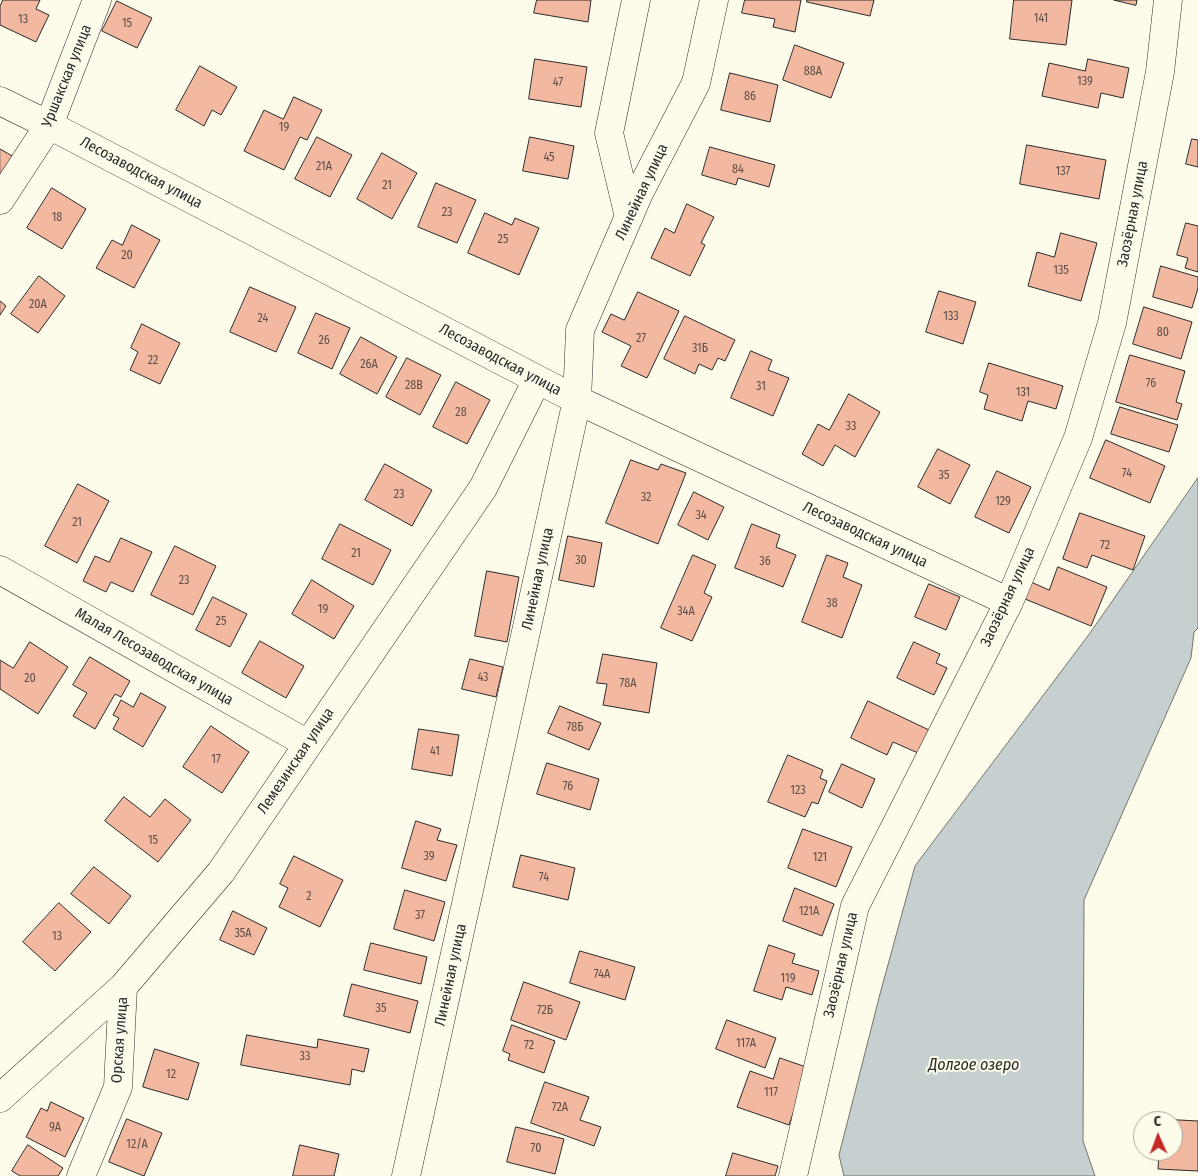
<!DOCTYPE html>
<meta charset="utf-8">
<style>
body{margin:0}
#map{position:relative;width:1198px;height:1176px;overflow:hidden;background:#fdfbea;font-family:"Fira Sans Condensed",sans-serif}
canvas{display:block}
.north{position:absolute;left:1133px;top:1111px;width:50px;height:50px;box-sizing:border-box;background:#fdfbea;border:1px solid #a9a89e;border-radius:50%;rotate:358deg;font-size:14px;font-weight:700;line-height:20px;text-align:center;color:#2b2b2b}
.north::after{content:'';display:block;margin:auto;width:18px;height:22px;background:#c62828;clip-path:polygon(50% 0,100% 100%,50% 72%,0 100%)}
</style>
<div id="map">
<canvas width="1198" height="1176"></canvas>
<div class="north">С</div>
</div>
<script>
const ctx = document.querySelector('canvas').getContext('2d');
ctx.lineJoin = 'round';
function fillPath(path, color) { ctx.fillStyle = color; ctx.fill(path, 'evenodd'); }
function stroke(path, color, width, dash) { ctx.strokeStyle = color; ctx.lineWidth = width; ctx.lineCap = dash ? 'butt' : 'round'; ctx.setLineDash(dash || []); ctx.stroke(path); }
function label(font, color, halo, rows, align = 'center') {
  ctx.font = font + ' "Fira Sans Condensed",sans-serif'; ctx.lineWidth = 4; ctx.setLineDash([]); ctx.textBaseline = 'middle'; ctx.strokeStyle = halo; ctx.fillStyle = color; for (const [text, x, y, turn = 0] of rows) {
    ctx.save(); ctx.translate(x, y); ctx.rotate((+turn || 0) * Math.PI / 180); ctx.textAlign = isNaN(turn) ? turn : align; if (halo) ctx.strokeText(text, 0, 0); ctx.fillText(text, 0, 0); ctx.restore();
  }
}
const water = new Path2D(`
 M 1198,478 L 1198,628 L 1194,632 L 1191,658 L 1084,900 L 1083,1141 L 1095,1176 L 844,1176 L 839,1155 L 880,994 L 915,866 L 1090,633 Z`);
fillPath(water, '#c7d0d0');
stroke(water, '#74746e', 1);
const building = new Path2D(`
 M 3,0 L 40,0 L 36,9 L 49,15 L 36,42 L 0,25 L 0,7 Z
 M 537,0 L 591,0 L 588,22 L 534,13 Z
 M 745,0 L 801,0 L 795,32 L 773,27 L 775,19 L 742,13 Z
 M 807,0 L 874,0 L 870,16 L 807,2 Z
 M 1014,0 L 1072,0 L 1066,45 L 1010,39 Z
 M 1114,0 L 1137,0 L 1136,5 Z
 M 117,1 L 152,18 L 137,48 L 102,31 Z
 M 795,45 L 844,63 L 831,98 L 783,80 Z
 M 535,59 L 587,67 L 581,107 L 529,99 Z
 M 1088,59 L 1129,68 L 1123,98 L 1101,93 L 1098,108 L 1042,96 L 1049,63 L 1085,71 Z
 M 200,66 L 237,87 L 221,115 L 212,110 L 204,126 L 176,110 Z
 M 730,73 L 778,85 L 770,122 L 721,110 Z
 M 294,97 L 322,110 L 307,140 L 300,137 L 284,170 L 244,151 L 264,110 L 283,119 Z
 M 317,137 L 352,155 L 330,197 L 295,179 Z
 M 530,137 L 574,146 L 568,179 L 523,171 Z
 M 1192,139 L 1198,140 L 1198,167 L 1186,164 Z
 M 1027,145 L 1106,160 L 1099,199 L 1020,184 Z
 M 710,147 L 775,165 L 769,187 L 738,178 L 736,185 L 702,175 Z
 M 0,149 L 14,157 L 0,181 Z
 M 382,153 L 417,173 L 392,219 L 357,199 Z
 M 436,183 L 476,200 L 457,243 L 418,227 Z
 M 52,188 L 86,209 L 62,249 L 27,228 Z
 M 687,204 L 714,217 L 701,243 L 705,245 L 690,276 L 651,258 L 665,228 L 674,233 Z
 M 485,213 L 512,225 L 515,218 L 539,228 L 519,275 L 468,253 Z
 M 1186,223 L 1198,226 L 1198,272 L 1185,268 L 1188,258 L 1177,255 Z
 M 132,225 L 160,240 L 134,288 L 96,268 L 112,240 L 122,245 Z
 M 1061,233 L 1097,243 L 1081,301 L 1028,286 L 1037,252 L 1054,257 Z
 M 1161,266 L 1198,277 L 1198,288 L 1192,308 L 1153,297 Z
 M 39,276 L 65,296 L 38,333 L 11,314 Z
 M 250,287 L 296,307 L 276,352 L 230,332 Z
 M 939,291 L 976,302 L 963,344 L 926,332 Z
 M 638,292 L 679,311 L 647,378 L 621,366 L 631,346 L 602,332 L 611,314 L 624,320 Z
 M 0,301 L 6,306 L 0,315 Z
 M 1144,307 L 1192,322 L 1181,359 L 1133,344 Z
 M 316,313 L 350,328 L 332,369 L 298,353 Z
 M 685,316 L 735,340 L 725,361 L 718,358 L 712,370 L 699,364 L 695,374 L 664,359 Z
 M 142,324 L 180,343 L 160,384 L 130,370 L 138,352 L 131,348 Z
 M 361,337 L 397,357 L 377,394 L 340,374 Z
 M 751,351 L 772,360 L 768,370 L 789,378 L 773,416 L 731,398 Z
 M 1130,355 L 1185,371 L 1176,402 L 1182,404 L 1177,420 L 1116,402 Z
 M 407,358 L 441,375 L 420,415 L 386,397 Z
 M 989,363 L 1063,386 L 1056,409 L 1028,401 L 1022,421 L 984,409 L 988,395 L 980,392 Z
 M 456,382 L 490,400 L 467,444 L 433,427 Z
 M 849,394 L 880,412 L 855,457 L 835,445 L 823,466 L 802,454 L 818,424 L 829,430 Z
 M 1120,407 L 1178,425 L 1169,452 L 1111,434 Z
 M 1106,440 L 1165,466 L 1150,503 L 1090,478 Z
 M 938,449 L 970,465 L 950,504 L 918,487 Z
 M 631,460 L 658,470 L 661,464 L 686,473 L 658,544 L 606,523 Z
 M 385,464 L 432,490 L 412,526 L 365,500 Z
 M 997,471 L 1031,487 L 1009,533 L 975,517 Z
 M 78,484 L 109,501 L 77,563 L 45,546 Z
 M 694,492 L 724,507 L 708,540 L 678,525 Z
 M 1080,513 L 1145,536 L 1133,570 L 1092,555 L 1087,568 L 1063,559 Z
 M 340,524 L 391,550 L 373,585 L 322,559 Z
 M 752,524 L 780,535 L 776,547 L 796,555 L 783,587 L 735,568 Z
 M 568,536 L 602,543 L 594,587 L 559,580 Z
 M 121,538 L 152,552 L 133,592 L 111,582 L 106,592 L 83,581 L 95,556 L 109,562 Z
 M 175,546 L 216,566 L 193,615 L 151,595 Z
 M 693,555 L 716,565 L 704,593 L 712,597 L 692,641 L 661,628 Z
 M 827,555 L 848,563 L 843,577 L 862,585 L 842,638 L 802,622 Z
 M 1058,567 L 1107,587 L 1091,626 L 1025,599 L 1031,582 L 1049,590 Z
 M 487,571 L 519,577 L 507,642 L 475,636 Z
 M 312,580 L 354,606 L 334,639 L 292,614 Z
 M 929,584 L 960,597 L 946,630 L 915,617 Z
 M 213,597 L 247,614 L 230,647 L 196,630 Z
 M 260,641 L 304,666 L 286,698 L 242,673 Z
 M 30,642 L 68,667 L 38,714 L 0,689 L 0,660 L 13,668 Z
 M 914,642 L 940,654 L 936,663 L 947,668 L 934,695 L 897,678 Z
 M 603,654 L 657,663 L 649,713 L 603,705 L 607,684 L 597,683 Z
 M 90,657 L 130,681 L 121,697 L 115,694 L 95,729 L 73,716 L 87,693 L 73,685 Z
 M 470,659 L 503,667 L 496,697 L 462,689 Z
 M 141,693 L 166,707 L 143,747 L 113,729 L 119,718 L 113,715 L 121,700 L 133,707 Z
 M 868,701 L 929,730 L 918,753 L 893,742 L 887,755 L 851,738 Z
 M 560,706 L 601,723 L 589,750 L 548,733 Z
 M 211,726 L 249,752 L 222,793 L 183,767 Z
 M 419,729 L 459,735 L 452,776 L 412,769 Z
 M 788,755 L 823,770 L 820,778 L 827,781 L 818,804 L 812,802 L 805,817 L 768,802 Z
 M 547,763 L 599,779 L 590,810 L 537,794 Z
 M 842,764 L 875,779 L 862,808 L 829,792 Z
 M 124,797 L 150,817 L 165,799 L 191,820 L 158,862 L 105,821 Z
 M 416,821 L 441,829 L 437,840 L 457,845 L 446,881 L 402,868 Z
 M 803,829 L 852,847 L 836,887 L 788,868 Z
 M 521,855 L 575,868 L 568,900 L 513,887 Z
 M 294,856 L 343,880 L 320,927 L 279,907 L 288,888 L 280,884 Z
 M 94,867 L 131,896 L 109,924 L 71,894 Z
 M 795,888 L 834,904 L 822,936 L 783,921 Z
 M 405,890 L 445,902 L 434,941 L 394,929 Z
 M 59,903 L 91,932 L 55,971 L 23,942 Z
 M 233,911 L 267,928 L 254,955 L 220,940 Z
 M 371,943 L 427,957 L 421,984 L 364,970 Z
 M 769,945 L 795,954 L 792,963 L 819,971 L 812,995 L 786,987 L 782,1000 L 754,991 Z
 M 580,951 L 635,967 L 625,1000 L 570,983 Z
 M 524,982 L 580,1002 L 566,1040 L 511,1020 Z
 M 352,984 L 418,1001 L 410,1033 L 344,1016 Z
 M 727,1020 L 776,1038 L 765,1068 L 716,1049 Z
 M 512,1025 L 555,1041 L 544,1073 L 508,1060 L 510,1054 L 503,1051 Z
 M 247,1035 L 317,1048 L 318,1039 L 369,1049 L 364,1072 L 352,1069 L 350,1085 L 241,1065 Z
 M 155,1049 L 199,1063 L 188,1100 L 143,1087 Z
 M 780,1058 L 809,1068 L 789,1125 L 737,1107 L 750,1071 L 773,1079 Z
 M 545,1082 L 589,1097 L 580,1120 L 601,1127 L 594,1146 L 531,1123 Z
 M 51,1102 L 84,1118 L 65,1157 L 26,1137 L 41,1108 L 47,1111 Z
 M 127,1119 L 162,1133 L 144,1176 L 109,1162 Z
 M 1160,1119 L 1198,1121 L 1198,1171 L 1158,1169 L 1159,1151 L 1173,1151 L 1173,1121 L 1160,1121 Z
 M 516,1127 L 564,1139 L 555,1174 L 507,1162 Z
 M 28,1145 L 63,1168 L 58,1176 L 20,1176 L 12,1171 Z
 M 300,1145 L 339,1154 L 334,1176 L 293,1176 Z
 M 733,1153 L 778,1166 L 775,1176 L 726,1176 Z`);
fillPath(building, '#f2b8a0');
stroke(building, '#2b2b2b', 1);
const minor = new Path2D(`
 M 0,101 L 49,125 L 577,400 L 1009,602
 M 0,200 L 49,125 L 97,0
 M 629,217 L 609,133 L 636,0
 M 0,570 L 308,744
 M 0,1098 L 123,987 L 221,872 L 483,488 L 537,380
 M 81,1176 L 118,1087 L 123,987
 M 406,1176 L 577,400 L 580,330 L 639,193 L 696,83 L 714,0
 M 793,1176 L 855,906 L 1009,602 L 1078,438 L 1112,323 L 1160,72 L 1168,0`);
stroke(minor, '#2b2b2b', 29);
stroke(minor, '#fdfbea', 28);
label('12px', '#5d4e48', null, [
 ["141",1041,19],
 ["13",23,20],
 ["15",127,24],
 ["88А",813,72],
 ["139",1085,82],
 ["47",558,83],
 ["86",750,97],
 ["19",284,128],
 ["45",549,158],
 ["21А",324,167],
 ["84",738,170],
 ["137",1063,172],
 ["21",387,186],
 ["23",447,213],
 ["18",57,218],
 ["25",503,240],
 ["20",127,256],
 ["135",1061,271],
 ["20А",38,305],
 ["133",951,317],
 ["24",263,319],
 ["80",1163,333],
 ["27",641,339],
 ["26",324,341],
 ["31Б",700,349],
 ["22",153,361],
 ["26А",369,365],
 ["76",1151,384],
 ["28В",414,386],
 ["31",761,387],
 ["131",1023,393],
 ["28",461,413],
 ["33",851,427],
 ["74",1127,474],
 ["35",944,476],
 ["23",399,495],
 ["32",646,498],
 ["129",1003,502],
 ["34",701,516],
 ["21",77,523],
 ["72",1105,546],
 ["21",356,554],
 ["30",581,561],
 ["36",765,562],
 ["23",184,581],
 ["38",832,604],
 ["19",323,610],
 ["34А",686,612],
 ["25",221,622],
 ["43",483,678],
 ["20",30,679],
 ["78А",628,684],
 ["78Б",575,728],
 ["41",435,752],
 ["17",216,760],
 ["76",568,787],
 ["123",798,791],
 ["15",153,841],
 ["39",429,857],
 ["121",820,858],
 ["74",544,878],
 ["2",309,897],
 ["121А",809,912],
 ["37",420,916],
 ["35А",243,934],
 ["13",57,937],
 ["74А",602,975],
 ["119",788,979],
 ["35",381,1009],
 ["72Б",545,1011],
 ["117А",746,1044],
 ["72",529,1046],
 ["33",305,1057],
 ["12",171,1075],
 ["117",771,1093],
 ["72А",560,1108],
 ["9А",55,1128],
 ["12/А",137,1145],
 ["70",536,1149]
]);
label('15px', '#2b2b2b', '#fdfbea', [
 ["Уршакская улица",67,76,-68],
 ["Лесозаводская улица",141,173,28],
 ["Линейная улица",642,192,-65],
 ["Заозёрная улица",1133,214,-79],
 ["Лесозаводская улица",500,360,28],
 ["Лесозаводская улица",865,535,25],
 ["Линейная улица",538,579,-78],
 ["Заозёрная улица",1008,597,-65],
 ["Малая Лесозаводская улица",154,657,30],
 ["Лемезинская улица",296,761,-56],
 ["Заозёрная улица",841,965,-77],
 ["Линейная улица",451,975,-78],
 ["Орская улица",120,1040,-86]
]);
label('italic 16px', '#2b2b2b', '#fdfbea', [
 ["Долгое озеро",974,1066]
]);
</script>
